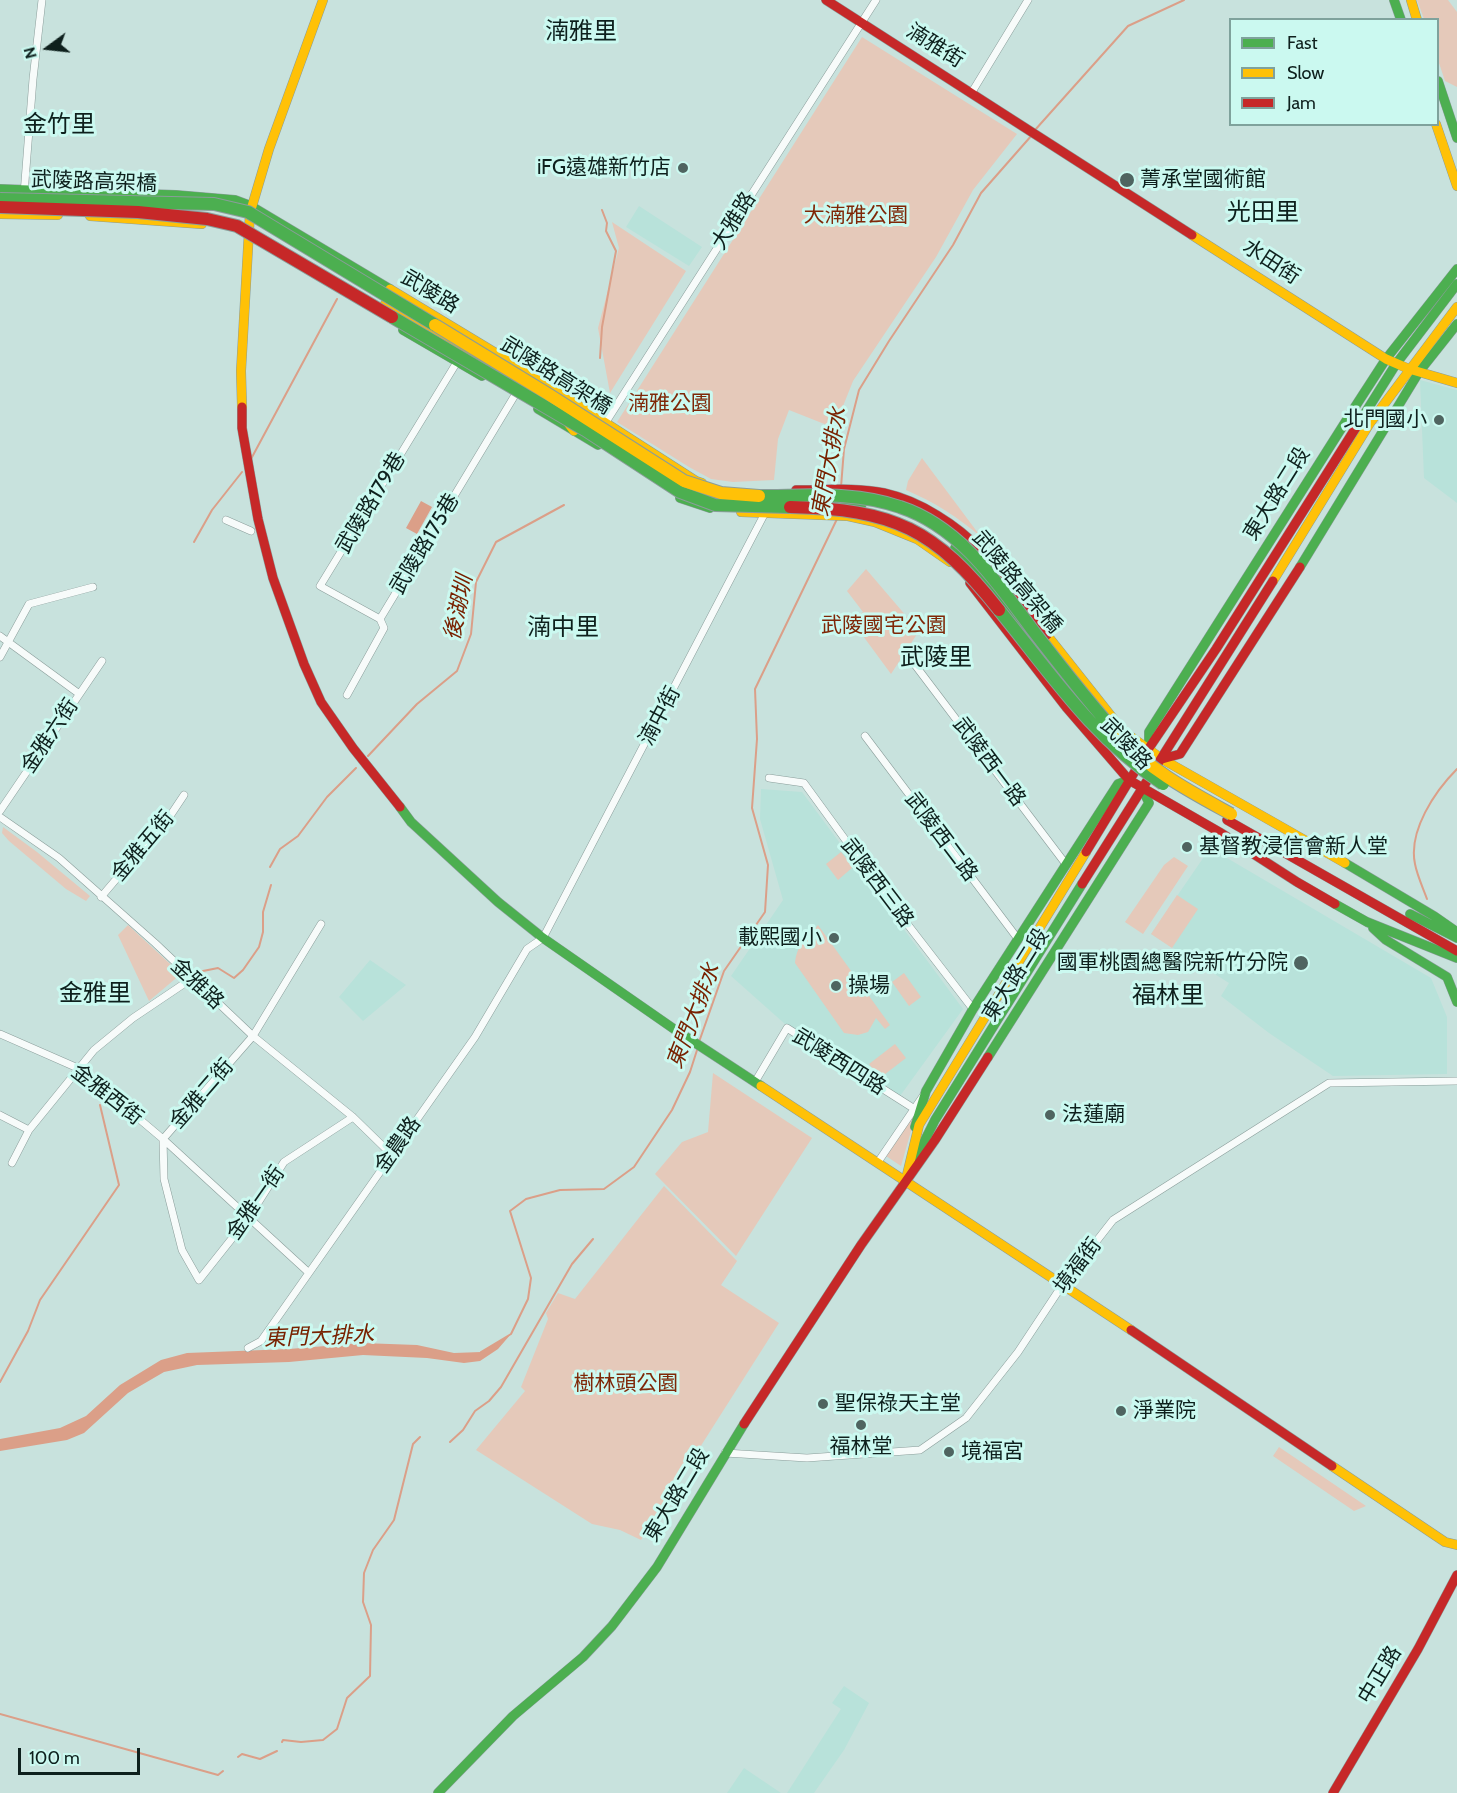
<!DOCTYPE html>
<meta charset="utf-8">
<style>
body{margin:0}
#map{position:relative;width:1457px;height:1793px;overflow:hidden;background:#c8e2dd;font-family:Cabin,sans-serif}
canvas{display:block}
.legend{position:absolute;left:1229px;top:18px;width:210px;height:108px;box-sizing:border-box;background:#cbf9f0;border:2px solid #7fa29c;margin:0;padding:8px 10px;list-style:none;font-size:18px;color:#0e201d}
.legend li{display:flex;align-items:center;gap:12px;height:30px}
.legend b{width:30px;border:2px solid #7fa29c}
.north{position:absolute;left:18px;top:18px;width:60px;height:60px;-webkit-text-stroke:4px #cbf9f0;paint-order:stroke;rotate:255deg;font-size:16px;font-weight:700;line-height:24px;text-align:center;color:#0e201d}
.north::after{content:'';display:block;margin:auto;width:21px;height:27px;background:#0e201d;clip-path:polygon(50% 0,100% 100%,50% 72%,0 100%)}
.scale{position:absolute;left:18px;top:1748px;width:122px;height:27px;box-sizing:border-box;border:3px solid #0e201d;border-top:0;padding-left:8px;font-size:18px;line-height:21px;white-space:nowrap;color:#0e201d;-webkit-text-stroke:4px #cbf9f0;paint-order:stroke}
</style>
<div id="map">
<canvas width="1457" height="1793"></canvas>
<ul class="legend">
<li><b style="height:8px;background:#4caf50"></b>Fast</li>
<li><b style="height:8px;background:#ffc107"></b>Slow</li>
<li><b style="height:8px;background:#c62828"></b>Jam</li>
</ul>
<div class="north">N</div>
<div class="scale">100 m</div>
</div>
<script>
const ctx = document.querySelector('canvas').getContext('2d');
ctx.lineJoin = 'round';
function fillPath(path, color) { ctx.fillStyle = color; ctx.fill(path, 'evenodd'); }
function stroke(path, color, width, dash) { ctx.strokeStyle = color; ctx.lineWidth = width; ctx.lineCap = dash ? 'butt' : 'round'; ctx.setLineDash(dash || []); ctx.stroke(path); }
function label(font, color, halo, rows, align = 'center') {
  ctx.font = font + ' Cabin,"Noto Sans TC",sans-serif'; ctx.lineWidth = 6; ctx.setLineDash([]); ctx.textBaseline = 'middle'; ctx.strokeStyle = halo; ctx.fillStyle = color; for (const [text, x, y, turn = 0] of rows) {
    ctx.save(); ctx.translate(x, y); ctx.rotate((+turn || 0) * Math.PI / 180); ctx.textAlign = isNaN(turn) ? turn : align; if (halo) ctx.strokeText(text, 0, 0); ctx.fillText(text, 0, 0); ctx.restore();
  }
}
fillPath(new Path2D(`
 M 639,206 L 702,247 L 689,266 L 626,227 Z
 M 1420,380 L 1457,390 L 1457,503 L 1424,478 Z
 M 761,789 L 802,792 L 963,1009 L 900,1096 L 785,1024 L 731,976 L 783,900 L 760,819 Z
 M 1210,848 L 1431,978 L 1447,1017 L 1447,1074 L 1333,1076 L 1269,1033 L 1221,996 L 1229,983 L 1151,934 Z
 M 370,960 L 406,985 L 363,1021 L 339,997 Z
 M 844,1686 L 869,1703 L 844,1750 L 814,1793 L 787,1793 L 841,1709 L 832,1703 Z
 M 744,1768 L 781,1793 L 727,1793 Z`), '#b8e2da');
fillPath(new Path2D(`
 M 1417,0 L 1448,0 L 1457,12 L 1457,87 L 1445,81 L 1438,60 L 1438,20 L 1424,19 Z
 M 862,37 L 1017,134 L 973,190 L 936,257 L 853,381 L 841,411 L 837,429 L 789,410 L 778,439 L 774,480 L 733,482 L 711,479 L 689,467 L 617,422 Z
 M 612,222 L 686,271 L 610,393 L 598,328 L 619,248 Z
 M 922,458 L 981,537 C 958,517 934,502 906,490 L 908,481 Z
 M 866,569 L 919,631 L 891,674 L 852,621 L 863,612 L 847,591 Z
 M 3,827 L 37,852 L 90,896 L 86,901 L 66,889 L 9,841 L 2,833 Z
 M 841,852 L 853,867 L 838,880 L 826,864 Z
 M 1174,857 L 1188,866 L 1143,934 L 1125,922 L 1164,865 Z
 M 1177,895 L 1198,909 L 1172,948 L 1151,934 Z
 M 128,925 L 181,974 L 149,1001 L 118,935 Z
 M 818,925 L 890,1025 L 885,1029 L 876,1018 L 868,1032 L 858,1035 L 844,1033 L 795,963 C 797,947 803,936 821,939 L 814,930 Z
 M 904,973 L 921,997 L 909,1006 L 892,982 Z
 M 895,1044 L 906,1058 L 880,1078 L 869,1064 Z
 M 713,1073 L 812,1138 L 736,1256 L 655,1174 L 682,1142 L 708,1132 Z
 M 917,1110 L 901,1166 L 886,1156 Z
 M 664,1186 L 737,1261 L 721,1285 L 779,1323 L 641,1540 L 620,1530 L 592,1524 L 476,1450 L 525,1391 L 521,1387 L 548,1319 L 546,1313 L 558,1293 L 575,1299 Z
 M 1279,1447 L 1366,1506 L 1354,1511 L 1273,1456 Z`), '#e5c9ba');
fillPath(new Path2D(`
 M 421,501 L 432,507 L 417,534 L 406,528 Z
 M 511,1334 L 498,1349 L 480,1361 L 464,1363 L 427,1358 L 363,1355 L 289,1362 L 197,1365 L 164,1372 L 128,1393 L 84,1433 L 67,1440 L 0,1451 L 0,1439 L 60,1428 L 86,1416 L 120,1385 L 161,1360 L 187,1353 L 289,1349 L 362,1343 L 417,1345 L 454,1353 L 481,1352 Z`), '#db9f88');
stroke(new Path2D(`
 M 1035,130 L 1128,26 L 1184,0
 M 600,358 L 602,327 L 616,251 L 606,231 L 607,223 L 602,210
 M 251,459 L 337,299
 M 841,487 L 844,449 L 859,390 L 889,341 L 953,245 L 981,193 L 1032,135
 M 194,542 L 212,510 L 242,472
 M 368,756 L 417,704 L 457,671 L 471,634 L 476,582 L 496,542 L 564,505
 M 270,867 L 280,849 L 298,836 L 327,797 L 356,768
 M 1427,899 C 1423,888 1417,875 1415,864 C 1408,831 1435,791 1457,769
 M 198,972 L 218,968 L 234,978 L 243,970 L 259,947 L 263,932 L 263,912 L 271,885
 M 699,1042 L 724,971 L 765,912 L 768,865 L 752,808 L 757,739 L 755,689 L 837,519
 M 481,1352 L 511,1334 L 528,1299 L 531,1278 L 510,1211 L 526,1199 L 560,1190 L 604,1189 L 634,1167 L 672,1110 L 690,1072 L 698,1047
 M 0,1382 L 28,1331 L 40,1300 L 119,1185 L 100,1105
 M 450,1442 L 463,1430 L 475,1411 L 489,1401 L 501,1387 L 572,1264 L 593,1239
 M 0,1714 L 218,1775 L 223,1771
 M 282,1742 L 283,1740 L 301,1742 L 323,1740 L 337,1729 L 347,1698 L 370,1676 L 371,1625 L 363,1602 L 364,1573 L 373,1550 L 394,1520 L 413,1444 L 420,1437
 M 238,1757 L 242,1754 L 260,1759 L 277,1751`), '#db9f88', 2);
const street = new Path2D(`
 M 972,92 L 1028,0
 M 24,194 L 33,79 L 42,0
 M 604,425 L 876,0
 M 226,520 L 251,531
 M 380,619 L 320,586 L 457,362
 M 0,636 L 78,693
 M 0,657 L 29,604 L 93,587
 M 912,661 L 1065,863
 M 347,695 L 384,628 L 380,619 L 515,395
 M 865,736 L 1018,939
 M 769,778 L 804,783 L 898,912 L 973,1009
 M 0,811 L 102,661
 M 0,817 L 59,858 L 155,943 L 253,1036 L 353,1117 L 391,1154
 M 101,897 L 170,816 L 184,795
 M 321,924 L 253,1036 L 163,1139 L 164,1179 L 182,1250 L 199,1280 L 249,1217 L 284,1162 L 353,1117
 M 0,1034 L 80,1069 L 163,1139 L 308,1272
 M 755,1082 L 787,1028 L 913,1108
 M 0,1115 L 29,1130
 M 878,1162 L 923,1096
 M 12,1163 L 29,1130 L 94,1050 L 133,1018 L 191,979
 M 248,1348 L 261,1341 L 475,1037 L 527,949 L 543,938 L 766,511
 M 725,1453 L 807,1458 L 920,1450 L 966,1418 L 1018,1352 L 1063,1284 L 1113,1220 L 1329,1083 L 1457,1081`);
const fast = new Path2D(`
 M 1394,0 L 1401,20
 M 1438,81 L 1457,138
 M 0,189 L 176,195 L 235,200 L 251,206 L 390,289
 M 403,330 L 482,376
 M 538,409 L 598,445
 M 1362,418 L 1396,364 L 1457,284
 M 680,498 L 710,508
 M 810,502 L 862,504
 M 955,548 L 974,567 L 1030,638 L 1044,678
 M 1300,567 L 1419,372 L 1457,324
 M 1149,748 L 1149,732 L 1353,410 L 1386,359 L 1457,269
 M 400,807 L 411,822 L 498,902 L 543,938 L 674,1029 L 761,1086
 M 1345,863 L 1434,916 L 1457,932
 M 1335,904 L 1367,922 L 1457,958
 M 1410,914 L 1457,938
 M 1373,928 L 1386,940 L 1447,977 L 1457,1002
 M 988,1057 L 1149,803 L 1142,788
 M 915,1127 L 926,1091 L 973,1009 L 1118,784 L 1129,780
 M 916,1158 L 935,1120 L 1082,884
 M 438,1793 L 513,1716 L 583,1657 L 612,1626 L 657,1567 L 744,1424`);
const slow = new Path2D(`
 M 1411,0 L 1417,20
 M 1436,124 L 1457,186
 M 0,214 L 58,215
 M 90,216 L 202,224
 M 1192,235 L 1386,359 L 1409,369 L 1457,383
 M 390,289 L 514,364 L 696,481 L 702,483
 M 385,304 L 547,401 L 559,411 L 574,431
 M 242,407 L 241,371 L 250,213 L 269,149 L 323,0
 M 741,512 L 848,516 L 875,522 L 917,539 L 950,562
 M 1273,581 L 1370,423 L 1457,307
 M 1047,635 L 1123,731 L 1162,759 L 1345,863
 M 761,1086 L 1131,1330
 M 907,1175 L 919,1125 L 1086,852
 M 1332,1466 L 1445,1542 L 1457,1545`);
const jam = new Path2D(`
 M 826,0 L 1192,235
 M 242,407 L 242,428 L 258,519 L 273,578 L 304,664 L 321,702 L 353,748 L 400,807
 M 796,490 C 824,490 856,487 884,493 C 920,501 957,525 982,551 C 1005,574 1027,608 1047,635
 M 970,583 L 1066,707 L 1129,780 L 1221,833 L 1297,882 L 1335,904
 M 1147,751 L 1216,649 L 1362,418
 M 1162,759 L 1180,754 L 1300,567
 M 1227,820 L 1457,951
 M 1086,852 L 1140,763
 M 1082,884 L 1273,581
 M 1131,1330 L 1332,1466
 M 744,1424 L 861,1245 L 935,1140 L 988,1057
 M 1333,1793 L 1418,1649 L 1457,1575`);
stroke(street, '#8a9d9a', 8);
stroke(fast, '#8a9d9a', 10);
stroke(slow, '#8a9d9a', 10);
stroke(jam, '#8a9d9a', 10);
stroke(street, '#f7fbfa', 7);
stroke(fast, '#4caf50', 9);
stroke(slow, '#ffc107', 9);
stroke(jam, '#c62828', 9);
const fastBridge = new Path2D(`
 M 0,199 L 214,204 L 248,212 L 435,325
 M 392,317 L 585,430 L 680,492 L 715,505 L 790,507
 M 759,496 C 806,496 855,491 900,507 C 961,527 998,584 1035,633 C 1062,668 1089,703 1119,736
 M 999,610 C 1051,674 1093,738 1163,784`);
const slowBridge = new Path2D(`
 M 435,325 L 548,394 L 684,481 L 721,493 L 759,496
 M 1119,736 C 1150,771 1191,792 1231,814`);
const jamBridge = new Path2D(`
 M 0,207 L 138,212 L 207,219 L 237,226 L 392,317
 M 790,507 C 894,509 935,529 999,610`);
stroke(fastBridge, '#8a9d9a', 14, []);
stroke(slowBridge, '#8a9d9a', 14, []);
stroke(jamBridge, '#8a9d9a', 14, []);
stroke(fastBridge, '#4caf50', 12);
stroke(slowBridge, '#ffc107', 12);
stroke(jamBridge, '#c62828', 12);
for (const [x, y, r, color] of [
 [683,168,6,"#4f6460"],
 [1127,180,8,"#4f6460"],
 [1439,420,6,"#4f6460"],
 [1187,847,6,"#4f6460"],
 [834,938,6,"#4f6460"],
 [1301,963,8,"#4f6460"],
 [836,986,6,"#4f6460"],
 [1050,1115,6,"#4f6460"],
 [823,1404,6,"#4f6460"],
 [1121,1411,6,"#4f6460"],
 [861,1425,6,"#4f6460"],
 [949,1452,6,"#4f6460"]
]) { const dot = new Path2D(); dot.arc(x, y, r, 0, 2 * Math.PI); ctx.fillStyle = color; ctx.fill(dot); stroke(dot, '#cbf9f0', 2); }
label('21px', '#0e201d', '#cbf9f0', [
 ["湳雅街",935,46,32],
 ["武陵路高架橋",94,182,2],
 ["大雅路",734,221,-58],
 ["水田街",1271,262,33],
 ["武陵路",430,292,31],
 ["武陵路高架橋",556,376,32],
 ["東大路二段",1277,494,-58],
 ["武陵路179巷",371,503,-59],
 ["武陵路175巷",425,544,-59],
 ["武陵路高架橋",1017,582,50],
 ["湳中街",660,716,-62],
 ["金雅六街",50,736,-56],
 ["武陵路",1126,744,46],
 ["武陵西一路",989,762,53],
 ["武陵西二路",941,837,53],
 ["金雅五街",143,846,-50],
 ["武陵西三路",877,883,53],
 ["東大路二段",1016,975,-58],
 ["金雅路",197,984,43],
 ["武陵西四路",839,1062,32],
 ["金雅二街",202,1094,-49],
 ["金雅西街",107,1095,38],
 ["金農路",398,1145,-55],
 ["金雅一街",256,1203,-55],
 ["境福街",1078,1266,-53],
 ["東大路二段",677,1495,-59],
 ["中正路",1380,1675,-59]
]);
label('21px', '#0e201d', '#cbf9f0', [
 ["iFG遠雄新竹店",671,168,"right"],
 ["菁承堂國術館",1140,180],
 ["北門國小",1427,420,"right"],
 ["基督教浸信會新人堂",1199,847],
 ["載熙國小",822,938,"right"],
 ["國軍桃園總醫院新竹分院",1288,963,"right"],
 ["操場",848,986],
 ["法蓮廟",1062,1115],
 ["聖保祿天主堂",835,1404],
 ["淨業院",1133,1411],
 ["福林堂",861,1447,"center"],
 ["境福宮",961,1452]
], 'left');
label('21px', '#7f2707', '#cbf9f0', [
 ["大湳雅公園",856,216],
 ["湳雅公園",670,404],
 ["武陵國宅公園",884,626],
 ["樹林頭公園",626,1384]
]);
label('italic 22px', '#782100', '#cbf9f0', [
 ["東門大排水",830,462,-80],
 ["後湖圳",459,608,-78],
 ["東門大排水",694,1016,-69],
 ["東門大排水",319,1337,-2]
]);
label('24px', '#0e201d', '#cbf9f0', [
 ["湳雅里",581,32],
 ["金竹里",59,125],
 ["光田里",1263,213],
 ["湳中里",563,628],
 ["武陵里",936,658],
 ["金雅里",95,994],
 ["福林里",1168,996]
]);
</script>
